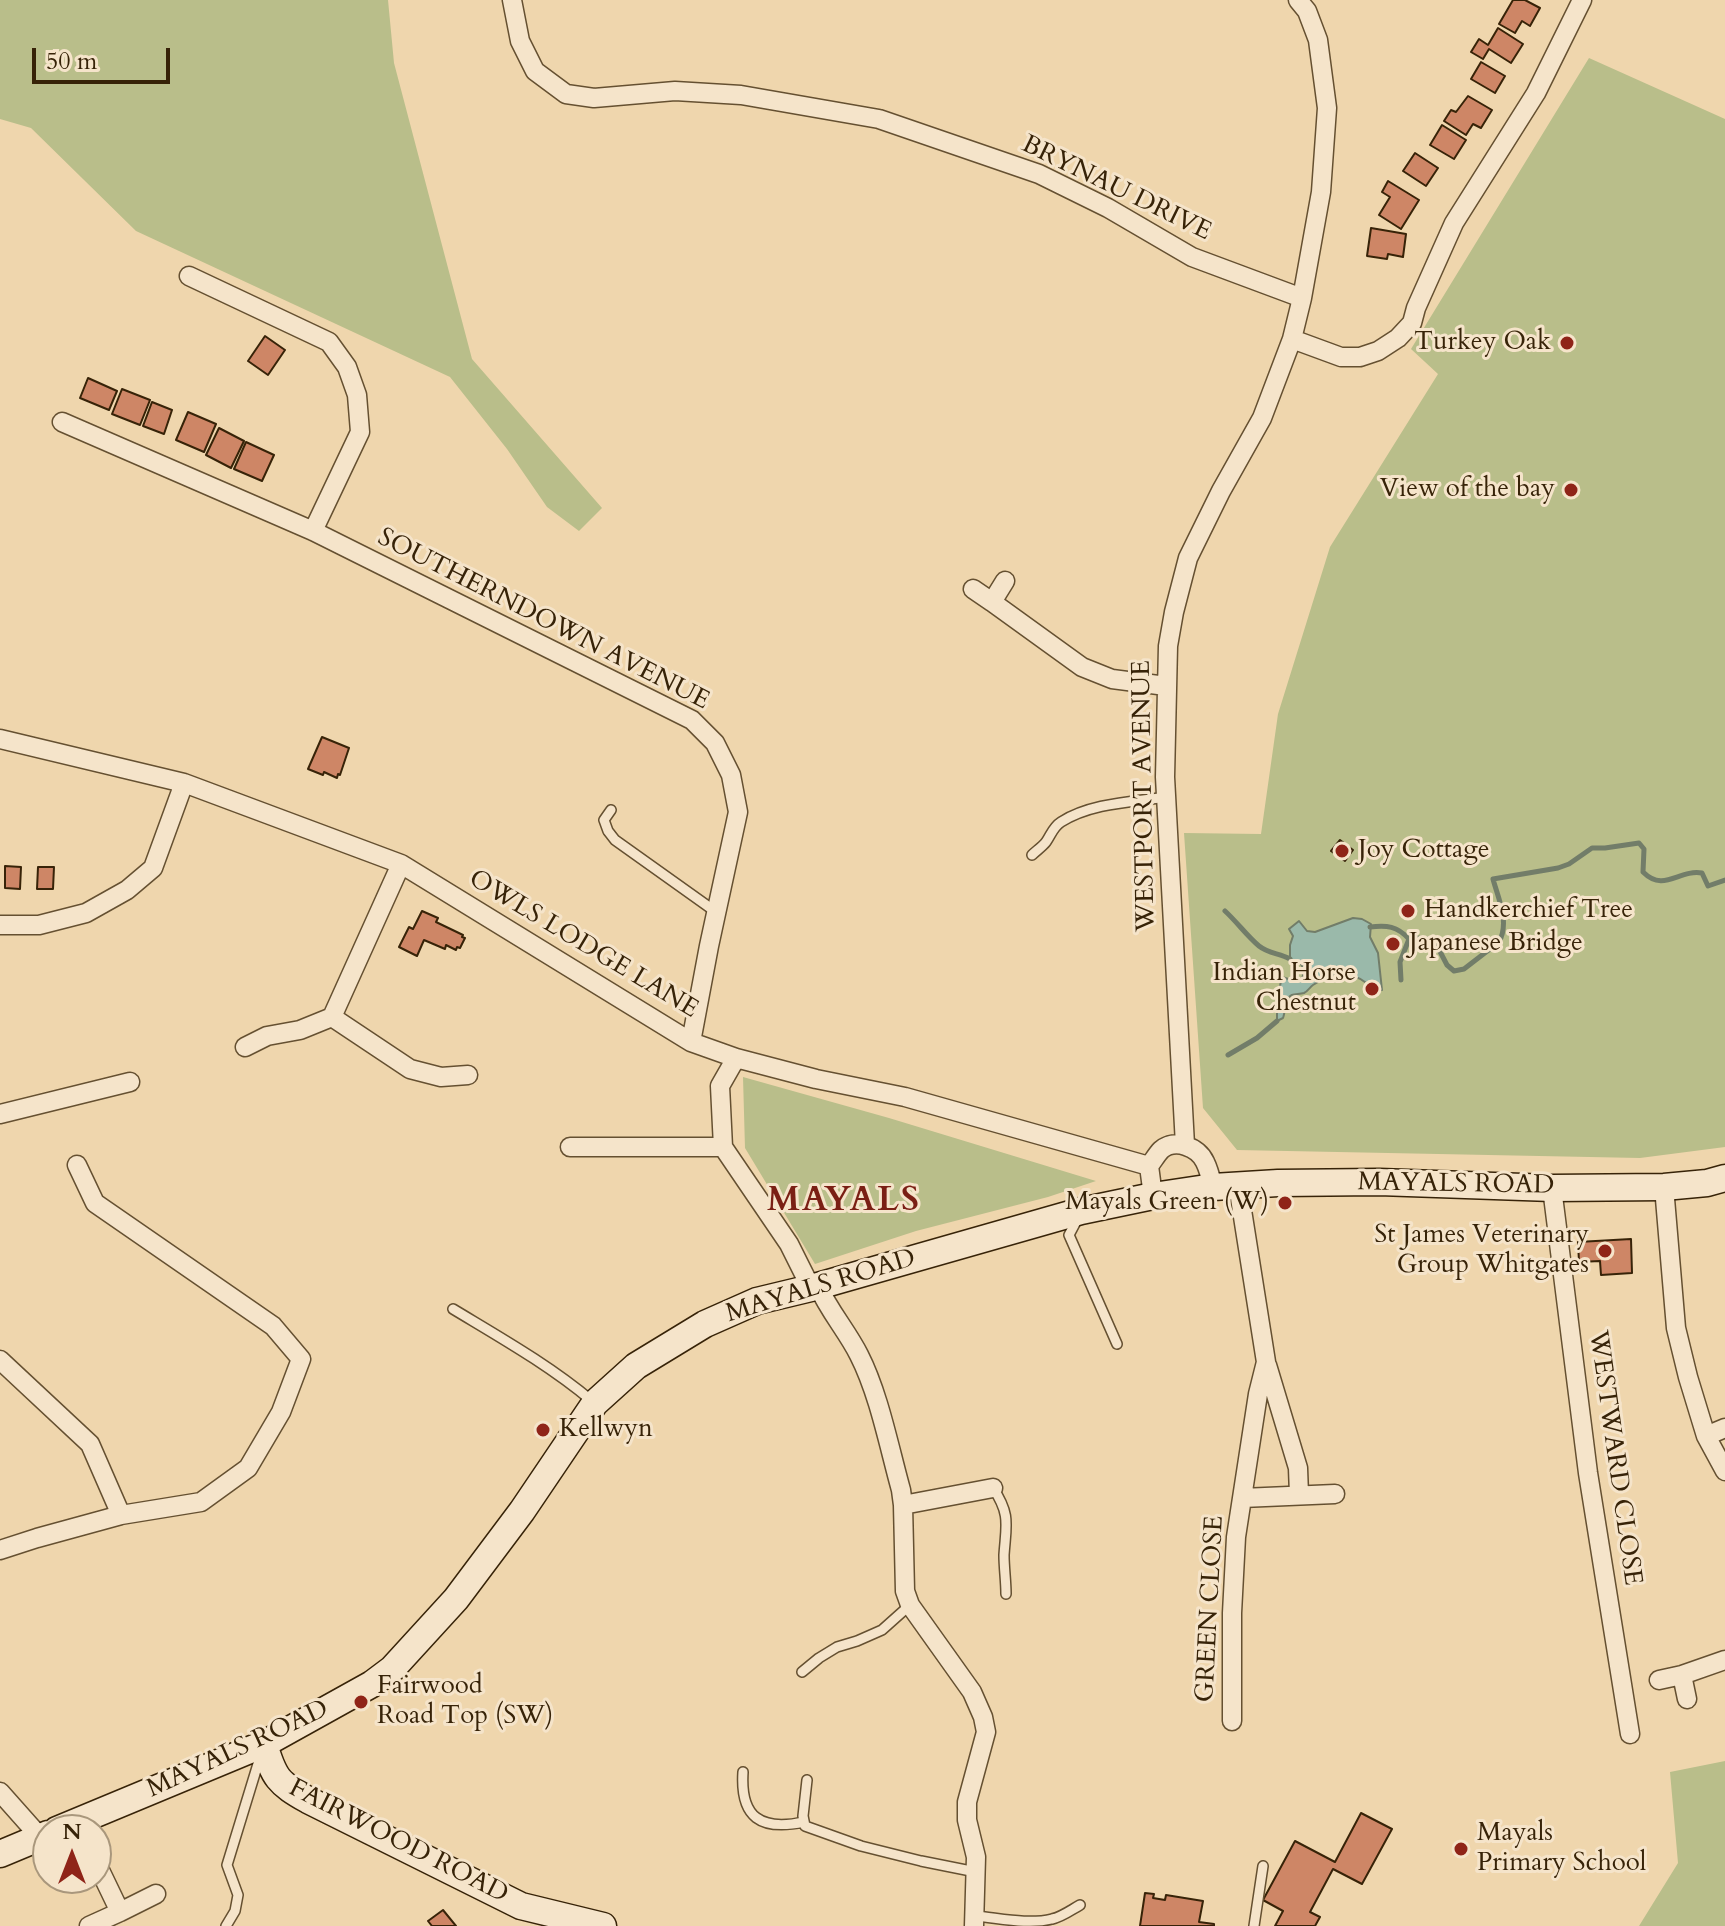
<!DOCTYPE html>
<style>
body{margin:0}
#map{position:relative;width:1725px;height:1926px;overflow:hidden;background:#efd6ad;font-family:Cardo,serif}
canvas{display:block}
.north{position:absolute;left:32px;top:1814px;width:80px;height:80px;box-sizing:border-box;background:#f5e4ca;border:2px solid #a9977c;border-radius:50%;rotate:0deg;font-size:22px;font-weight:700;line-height:32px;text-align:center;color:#372308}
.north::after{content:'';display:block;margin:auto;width:28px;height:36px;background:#8f2418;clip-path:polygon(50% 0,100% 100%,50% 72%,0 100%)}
.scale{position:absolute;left:32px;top:48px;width:138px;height:36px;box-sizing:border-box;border:4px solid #372308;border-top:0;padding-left:10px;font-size:24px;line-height:28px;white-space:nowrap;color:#372308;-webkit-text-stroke:6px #f5e4ca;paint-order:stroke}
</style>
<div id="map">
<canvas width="1725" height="1926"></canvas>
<div class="north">N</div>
<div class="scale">50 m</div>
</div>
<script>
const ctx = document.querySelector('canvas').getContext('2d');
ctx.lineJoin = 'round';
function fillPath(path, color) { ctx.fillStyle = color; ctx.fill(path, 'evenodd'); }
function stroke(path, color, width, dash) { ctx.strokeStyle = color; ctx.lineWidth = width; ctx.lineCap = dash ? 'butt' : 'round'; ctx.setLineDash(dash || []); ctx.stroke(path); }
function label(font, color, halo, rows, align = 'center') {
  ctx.font = font + ' Cardo,serif'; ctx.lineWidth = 6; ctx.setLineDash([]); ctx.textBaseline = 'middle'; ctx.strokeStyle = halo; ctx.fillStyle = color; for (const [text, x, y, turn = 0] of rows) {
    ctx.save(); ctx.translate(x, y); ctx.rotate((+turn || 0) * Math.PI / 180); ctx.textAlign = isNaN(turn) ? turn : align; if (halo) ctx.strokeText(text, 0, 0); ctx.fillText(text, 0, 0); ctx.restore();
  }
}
fillPath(new Path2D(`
 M 0,0 L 388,0 L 394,63 L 472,359 L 602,508 L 579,531 L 547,507 L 507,449 L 450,377 L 136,231 L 31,128 L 0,119 Z
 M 1589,58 L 1725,119 L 1725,1147 L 1640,1158 L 1237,1150 L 1203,1108 L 1184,833 L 1261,834 L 1278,714 L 1330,547 L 1438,374 L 1411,349 Z
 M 743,1077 L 889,1118 L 1096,1181 L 1048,1197 L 916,1231 L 815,1264 L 745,1148 Z
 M 1725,1761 L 1725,1926 L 1639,1926 L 1678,1863 L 1670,1772 Z`), '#b9be8a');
const water = new Path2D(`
 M 1353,918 L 1362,919 L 1371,924 L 1370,937 L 1378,953 L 1382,990 L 1375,990 C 1354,971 1339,968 1313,985 C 1310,987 1308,991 1304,993 C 1297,995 1291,992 1287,1000 C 1285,1004 1285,1013 1283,1018 L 1277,1021 L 1277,999 L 1282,977 L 1295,981 L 1303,977 L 1302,965 L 1290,959 L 1290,945 L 1293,936 L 1289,929 L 1299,921 L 1307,931 L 1315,932 Z`);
fillPath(water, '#9ab9aa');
stroke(water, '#727d69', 2);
stroke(new Path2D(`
 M 1225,911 C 1237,922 1247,936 1259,946 C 1269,954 1280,953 1290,959
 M 1370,927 C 1387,925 1397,926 1409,939 L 1400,962 L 1401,980
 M 1409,939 L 1422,938 L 1434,940 L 1447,965 L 1454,971 L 1464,969 L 1499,942 C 1510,922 1498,898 1493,879 L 1558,868 L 1569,864 L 1592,848 L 1605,848 L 1639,843 L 1644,849 L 1643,872 C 1664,893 1679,869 1702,873 L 1708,886 L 1725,880
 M 1228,1055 L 1257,1038 L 1277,1021`), '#727d69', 5);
const building = new Path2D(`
 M 1513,0 L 1525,0 L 1540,8 L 1530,26 L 1522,21 L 1515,33 L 1499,24 Z
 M 1498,28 L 1523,44 L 1511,63 L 1489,49 L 1483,59 L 1471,52 L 1479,39 L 1488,45 Z
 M 1481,62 L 1505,76 L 1495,93 L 1471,79 Z
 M 1468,96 L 1492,110 L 1481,128 L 1473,124 L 1466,135 L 1444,121 L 1451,110 L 1456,112 Z
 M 1442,125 L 1466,140 L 1454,159 L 1430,145 Z
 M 1415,153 L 1438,168 L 1426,186 L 1403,171 Z
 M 1388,181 L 1419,200 L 1401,229 L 1379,215 L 1390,197 L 1382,192 Z
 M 1371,228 L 1406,234 L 1403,257 L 1388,254 L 1387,259 L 1367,256 Z
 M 265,336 L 285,350 L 268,375 L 248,361 Z
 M 88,378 L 117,391 L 109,410 L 80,398 Z
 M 122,389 L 150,400 L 140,425 L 112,414 Z
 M 152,402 L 172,410 L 164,434 L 143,426 Z
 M 188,412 L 216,424 L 204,452 L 176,440 Z
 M 219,428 L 244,441 L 231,468 L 206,455 Z
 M 246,442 L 274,455 L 262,481 L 234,469 Z
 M 322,737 L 349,748 L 340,775 L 338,774 L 337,778 L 324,772 L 323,775 L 308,769 Z
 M 1340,840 L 1353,850 L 1345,861 L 1331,851 Z
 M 5,866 L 21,867 L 20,889 L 5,888 Z
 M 38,867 L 54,867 L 53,889 L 37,889 Z
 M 422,911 L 438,918 L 436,922 L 463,935 L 462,937 L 465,938 L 460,948 L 457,947 L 456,950 L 446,945 L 445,949 L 424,940 L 417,956 L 399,947 L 409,927 L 413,929 Z
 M 1631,1239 L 1632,1273 L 1601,1275 L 1600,1261 L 1579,1262 L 1578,1242 Z
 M 1361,1813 L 1392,1829 L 1362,1884 L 1333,1869 L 1310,1912 L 1320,1917 L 1315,1926 L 1275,1926 L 1283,1911 L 1263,1900 L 1295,1841 L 1335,1862 Z
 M 1145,1893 L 1154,1894 L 1153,1898 L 1165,1900 L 1166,1895 L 1203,1901 L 1199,1922 L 1214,1924 L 1214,1926 L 1140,1926 Z
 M 443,1910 L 456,1926 L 432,1926 L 428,1921 Z`);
fillPath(building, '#ce8666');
stroke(building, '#372308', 2);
const lane = new Path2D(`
 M 611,810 L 604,820 L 608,831 L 615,840 L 716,912
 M 1032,855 C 1036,851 1042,847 1046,842 C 1051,835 1053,827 1061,822 C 1091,803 1132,802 1166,797
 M 1078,1218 L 1069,1235 L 1117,1344
 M 453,1309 C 501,1338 549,1365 592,1401
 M 993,1488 C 1011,1515 1006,1525 1004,1555 C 1004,1568 1006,1581 1006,1594
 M 802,1672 L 819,1658 L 837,1647 L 857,1641 L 882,1630 L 910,1605
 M 743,1772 C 740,1818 761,1831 804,1822
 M 807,1780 L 803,1816 L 805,1826 L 861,1846 L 921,1861 L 976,1872
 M 975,1916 C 999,1918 1028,1925 1052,1919 C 1062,1917 1071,1910 1080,1905
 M 226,1926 L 235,1911 L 238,1895 L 227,1865 L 261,1754
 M 1254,1926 L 1263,1866`);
const street = new Path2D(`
 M 512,0 L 520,41 L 535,71 L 566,94 L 594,98 L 675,91 L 741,95 L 879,119 L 1039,174 L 1108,208 L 1192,257 L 1302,298
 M 189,276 L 329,342 L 347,367 L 357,395 L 360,432 L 313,531
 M 1292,339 L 1341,357 L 1360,357 L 1378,351 L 1398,338 L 1412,323 L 1416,308 L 1454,223 L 1536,93 L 1582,0
 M 62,422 L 313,531 L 692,720 L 715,743 L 731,775 L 738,812 L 709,946 L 691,1042
 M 1005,581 L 992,602 L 1082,667 L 1112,679 L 1166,686
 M 973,589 L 992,602
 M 0,739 L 184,783 L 401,864 L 691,1042 L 736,1058 L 816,1079 L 905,1097 L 1149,1166
 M 0,925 L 39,925 L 86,913 L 127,890 L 153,868 L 184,783
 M 332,1017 L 410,1069 L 441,1077 L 468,1075
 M 245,1047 L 267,1036 L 300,1030 L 332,1017 L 401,864
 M 736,1058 L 720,1086 L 723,1147 L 789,1244 L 811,1288
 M 0,1114 L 130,1082
 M 1185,1145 L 1165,777 L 1168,646 L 1174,612 L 1188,558 L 1221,491 L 1262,418 L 1292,339 L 1302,298 L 1321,192 L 1327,108 L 1318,40 L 1307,11 L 1298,0
 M 570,1147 L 723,1147
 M 1664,1187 L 1676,1328 L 1688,1377 L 1706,1436 L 1725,1471
 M 1552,1188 L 1588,1473 L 1630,1734
 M 1153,1196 L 1149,1166 C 1153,1161 1157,1154 1161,1150 C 1175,1138 1198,1147 1205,1162 C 1209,1170 1211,1179 1213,1187
 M 818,1286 C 829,1311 847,1331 859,1355 C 879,1394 889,1447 901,1490 L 903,1505 L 905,1591 L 910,1605 L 972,1692 L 983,1717 L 986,1732 L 967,1802 L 967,1820 L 976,1857 L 974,1926
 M 0,1360 L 90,1444 L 121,1515
 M 1267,1365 L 1298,1468 L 1299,1495
 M 1706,1436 L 1725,1428
 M 1242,1498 L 1335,1494
 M 903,1505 L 993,1488
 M 0,1550 L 37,1538 L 121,1515 L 201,1502 L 248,1468 L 281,1412 L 301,1359 L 273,1326 L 95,1203 L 77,1165
 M 1682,1675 L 1687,1699
 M 1659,1680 L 1682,1675 L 1725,1660
 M 1232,1721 L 1232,1613 L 1236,1537 L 1258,1394 L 1266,1362 L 1238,1185
 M 0,1792 L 40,1837
 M 120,1912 L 156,1894
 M 89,1926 L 120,1912 L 96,1862`);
const secondary = new Path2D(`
 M 264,1744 C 274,1778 278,1783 308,1800 L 521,1906 L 603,1926
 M 57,1830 L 264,1744 L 372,1684 L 392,1669 L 456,1599 L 522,1511 L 595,1403 L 636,1366 L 705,1324 L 757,1301 L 811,1288 L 1081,1211 L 1153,1196 L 1213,1187 L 1278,1183 L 1379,1182 L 1552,1188 L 1664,1187 L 1707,1183 L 1725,1178
 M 0,1854 L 48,1834`);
stroke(lane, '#655031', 12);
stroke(street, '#655031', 21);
stroke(secondary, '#372308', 29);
stroke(lane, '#f5e4ca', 9);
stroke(street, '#f5e4ca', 18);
stroke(secondary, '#f5e4ca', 26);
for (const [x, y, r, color] of [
 [1567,343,8,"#8f2418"],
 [1571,490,8,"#8f2418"],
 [1342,851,8,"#8f2418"],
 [1408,911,8,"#8f2418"],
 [1393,944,8,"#8f2418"],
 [1372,989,8,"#8f2418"],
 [1285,1203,8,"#8f2418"],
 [1605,1251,8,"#8f2418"],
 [543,1430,8,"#8f2418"],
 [361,1702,8,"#8f2418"],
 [1461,1849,8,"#8f2418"]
]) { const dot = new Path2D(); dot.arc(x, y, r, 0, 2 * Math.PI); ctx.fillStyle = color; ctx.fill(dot); stroke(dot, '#f5e4ca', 3); }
label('26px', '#372308', '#f5e4ca', [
 ["BRYNAU DRIVE",1116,189,26],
 ["SOUTHERNDOWN AVENUE",543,620,27],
 ["WESTPORT AVENUE",1145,796,-91],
 ["OWLS LODGE LANE",583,945,31],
 ["MAYALS ROAD",1456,1185,1],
 ["MAYALS ROAD",821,1287,-17],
 ["WESTWARD CLOSE",1614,1458,82],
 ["GREEN CLOSE",1211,1609,-87],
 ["MAYALS ROAD",238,1750,-25],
 ["FAIRWOOD ROAD",398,1842,27]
]);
label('26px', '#372308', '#f5e4ca', [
 ["Turkey Oak",1551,343,"right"],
 ["View of the bay",1555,490,"right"],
 ["Joy Cottage",1358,851],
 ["Handkerchief Tree",1424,911],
 ["Japanese Bridge",1409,944],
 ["Indian Horse",1356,974,"right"],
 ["Chestnut",1356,1004,"right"],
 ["Mayals Green (W)",1269,1203,"right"],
 ["St James Veterinary",1589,1236,"right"],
 ["Group Whitgates",1589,1266,"right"],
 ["Kellwyn",559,1430],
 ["Fairwood",377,1687],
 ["Road Top (SW)",377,1717],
 ["Mayals",1477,1834],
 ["Primary School",1477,1864]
], 'left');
ctx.letterSpacing = '2px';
label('bold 34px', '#7a1f14', '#f5e4ca', [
 ["MAYALS",844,1202]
]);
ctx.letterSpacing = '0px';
</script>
